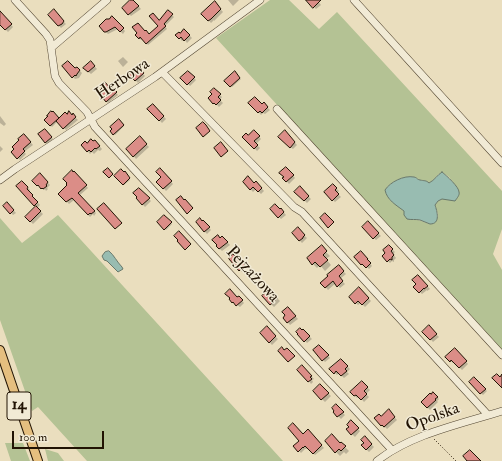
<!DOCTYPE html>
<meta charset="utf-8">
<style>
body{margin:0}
#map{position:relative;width:502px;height:461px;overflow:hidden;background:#eadebe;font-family:"IM FELL Double Pica",serif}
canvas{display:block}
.scale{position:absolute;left:12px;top:431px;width:92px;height:18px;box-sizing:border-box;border:2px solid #211303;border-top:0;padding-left:5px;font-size:12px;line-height:14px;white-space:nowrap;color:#211303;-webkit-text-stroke:3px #f1ead5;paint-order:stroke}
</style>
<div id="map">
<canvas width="502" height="461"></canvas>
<div class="scale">100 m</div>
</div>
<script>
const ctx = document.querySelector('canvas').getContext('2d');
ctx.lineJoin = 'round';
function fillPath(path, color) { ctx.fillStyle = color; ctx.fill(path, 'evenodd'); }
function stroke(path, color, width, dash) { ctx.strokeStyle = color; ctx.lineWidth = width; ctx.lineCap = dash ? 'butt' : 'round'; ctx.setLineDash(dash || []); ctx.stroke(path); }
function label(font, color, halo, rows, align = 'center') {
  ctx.font = font + ' "IM FELL Double Pica",serif'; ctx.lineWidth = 3; ctx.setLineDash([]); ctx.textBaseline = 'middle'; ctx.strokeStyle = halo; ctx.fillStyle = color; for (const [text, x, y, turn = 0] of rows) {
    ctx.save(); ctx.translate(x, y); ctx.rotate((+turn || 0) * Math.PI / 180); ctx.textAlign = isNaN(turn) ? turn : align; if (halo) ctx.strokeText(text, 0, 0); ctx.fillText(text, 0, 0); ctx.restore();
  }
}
fillPath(new Path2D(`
 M 270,0 L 289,0 L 319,29 L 337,12 L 502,191 L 502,229 L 493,254 L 502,270 L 502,351 L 216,38 ZM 442,172 L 449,177 L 459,191 C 451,195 440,197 435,205 L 438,214 L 438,217 L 430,224 L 418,220 L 414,220 L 404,215 L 404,211 L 390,200 L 385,190 C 390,182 404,175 414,177 C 418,178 416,179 420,180 C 424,181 426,180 429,183 C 435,180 436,175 442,172 Z
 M 58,215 L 81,240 L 283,461 L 87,461 L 38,407 L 32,411 L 0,320 L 0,218 L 22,243 Z
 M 5,443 L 23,443 L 30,461 L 11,461 Z
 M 45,449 L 58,453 L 64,461 L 48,461 Z`), '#b4c294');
const water = new Path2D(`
 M 442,172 C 447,176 459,187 459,192 C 460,195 457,198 455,201 L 442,199 L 438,201 L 435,205 C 437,211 441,224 430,224 C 427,223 423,221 420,220 C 416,219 411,220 407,219 L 404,215 L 404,211 C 396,205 387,200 385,190 C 390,182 404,175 414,177 C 418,178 416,179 420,180 C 424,181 426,180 429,183 C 435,180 437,175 442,172 Z
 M 109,251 C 114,255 117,262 122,267 L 123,269 L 118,272 L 107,261 L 104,260 L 102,256 L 105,252 Z`);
fillPath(water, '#98bcb1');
stroke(water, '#68786b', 1);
fillPath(new Path2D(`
 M 130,0 L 133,0 L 141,9 L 131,16 L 123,8 Z
 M 228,0 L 239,0 L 233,6 Z
 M 307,0 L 317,0 L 321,5 L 316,9 Z
 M 215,3 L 223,12 L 214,21 L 214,20 L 211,23 L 203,14 Z
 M 53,11 L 66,24 L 61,28 L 49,15 Z
 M 168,12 L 174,17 L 165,26 L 167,29 L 148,45 L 143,38 L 141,40 L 137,35 L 149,35 L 160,26 L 159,21 Z
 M 0,13 L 1,13 L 13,27 L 8,32 L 0,24 Z
 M 112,17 L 125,31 L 123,34 L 118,29 L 108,34 L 100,26 Z
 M 184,30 L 192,38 L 187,43 L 184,39 L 182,41 L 177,35 L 180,34 Z
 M 123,57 L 128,62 L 123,67 L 118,61 Z
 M 91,62 L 97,69 L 91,74 L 84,68 Z
 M 77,68 L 82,73 L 79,78 L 75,79 L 73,77 Z
 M 138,68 L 145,76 L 138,83 L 131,75 Z
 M 188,72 L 196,80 L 190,86 L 182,78 Z
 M 235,73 L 241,79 L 232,87 L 226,81 Z
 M 112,88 L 118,95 L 108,103 L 99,92 L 110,89 Z
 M 214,89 L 222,97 L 220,100 L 223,103 L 219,107 L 217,105 L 216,105 L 209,98 L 213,94 Z
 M 250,103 L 262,106 L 264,104 L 270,110 L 265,114 L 263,113 L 261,115 Z
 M 153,105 L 166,119 L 162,123 L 149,109 Z
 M 53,113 L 59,119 L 73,115 L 78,120 L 66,130 L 58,121 L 52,127 L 46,120 Z
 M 0,116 L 6,124 L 4,126 L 0,123 Z
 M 119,120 L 124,126 L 115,135 L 111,131 Z
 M 45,130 L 53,139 L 47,144 L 39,135 Z
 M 254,131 L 261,139 L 256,144 L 260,148 L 257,151 L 244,137 L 248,136 Z
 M 287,134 L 297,145 L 293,149 L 290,147 Z
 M 24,135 L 33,145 L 24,152 L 26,154 L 20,160 L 12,152 Z
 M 140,138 L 149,147 L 136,159 L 128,149 Z
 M 95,141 L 102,149 L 100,151 L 98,150 L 94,154 L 92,152 L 90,154 L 82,145 L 93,143 Z
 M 0,146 L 3,149 L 0,152 Z
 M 286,168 L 295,178 L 289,184 L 284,178 L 285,177 Z
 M 160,169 L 173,184 L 166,191 L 158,182 L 162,177 Z
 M 74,172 L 88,188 L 80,195 L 96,213 L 94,216 L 93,214 L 90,217 L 74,200 L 69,204 L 60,194 L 69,185 Z
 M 40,175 L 50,185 L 47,188 L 48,189 L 46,191 L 45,189 L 44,190 L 41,187 L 40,187 L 34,181 Z
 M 115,176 L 128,178 L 130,180 L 124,185 Z
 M 22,182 L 30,190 L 28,192 L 40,205 L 37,208 L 43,214 L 33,224 L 26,217 L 36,207 L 17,186 Z
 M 244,182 L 254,184 L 256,182 L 264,191 L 261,194 L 256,189 L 253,192 Z
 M 333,185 L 339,191 L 337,193 L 341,197 L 335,202 L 325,192 Z
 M 300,188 L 311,199 L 307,203 L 296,192 Z
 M 139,189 L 151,201 L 145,207 L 137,198 Z
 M 7,203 L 16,213 L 13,215 L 5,206 Z
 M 271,209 L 280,210 L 281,209 L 286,215 L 281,219 Z
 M 164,216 L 172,224 L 166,230 L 158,222 Z
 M 203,221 L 211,230 L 207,234 L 197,223 Z
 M 368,223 L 381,236 L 376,240 L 363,227 Z
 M 298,229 L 307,238 L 302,243 L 293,233 Z
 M 222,237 L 230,245 L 222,251 L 217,246 L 220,239 Z
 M 389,246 L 395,252 L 393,254 L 396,258 L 394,260 L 394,262 L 392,261 L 390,263 L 383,256 L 386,253 Z
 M 321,247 L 330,256 L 326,259 L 331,265 L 325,271 L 320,265 L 317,268 L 308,259 Z
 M 361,252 L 370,262 L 369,262 L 372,266 L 369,269 L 365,265 L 364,266 L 355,257 Z
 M 238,259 L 246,268 L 242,272 L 240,270 Z
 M 339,267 L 346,274 L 340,279 L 345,284 L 340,288 L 336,283 L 328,290 L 322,283 Z
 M 418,276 L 430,289 L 427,291 L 427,290 L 422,294 L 415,287 L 417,284 Z
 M 359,288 L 371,301 L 365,307 L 361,303 L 358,305 L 350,297 Z
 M 269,290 L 280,301 L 274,307 L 263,296 Z
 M 239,297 L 244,303 L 240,307 L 236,304 L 235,304 L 233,302 Z
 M 288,308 L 298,319 L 290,325 L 284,318 Z
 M 429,327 L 439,337 L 433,342 L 424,332 Z
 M 267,328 L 278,339 L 272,345 L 261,333 Z
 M 303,330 L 312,339 L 307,343 L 299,334 Z
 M 319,346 L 330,358 L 325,362 L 314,350 Z
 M 455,349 L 468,364 L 462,370 L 454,362 L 453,363 L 447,357 Z
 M 341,360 L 350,369 L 347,372 L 349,374 L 344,378 L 339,373 L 337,375 L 331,369 Z
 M 302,366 L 314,379 L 312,380 L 313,382 L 311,384 L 309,381 Z
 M 474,379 L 487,391 L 483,395 L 470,382 Z
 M 362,382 L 370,390 L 366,394 L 369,397 L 364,402 L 359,396 L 357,398 L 351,392 Z
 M 320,385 L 331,396 L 325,402 L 314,391 Z
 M 433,393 L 439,399 L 437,401 L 438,402 L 430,410 L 422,402 Z
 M 336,406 L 345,415 L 341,419 L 334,412 Z
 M 389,411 L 397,420 L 387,429 L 385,427 L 384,428 L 375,418 L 381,418 Z
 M 351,422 L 360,431 L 355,437 L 348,430 L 351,427 Z
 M 308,431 L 324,448 L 315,455 L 308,448 L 306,449 L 305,449 L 301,453 L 295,446 L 301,441 L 303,435 Z
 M 365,438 L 374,447 L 369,452 L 362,445 L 365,443 Z
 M 341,443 L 349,451 L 346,454 L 344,452 L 340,456 L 336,452 Z`), '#0003');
const building = new Path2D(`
 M 130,0 L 133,0 L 139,6 L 128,15 L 122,8 Z
 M 306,0 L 321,0 L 313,8 Z
 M 215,1 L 221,9 L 211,19 L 208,21 L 201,14 Z
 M 54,9 L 64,21 L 62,24 L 58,26 L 48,15 Z
 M 168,10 L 173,14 L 164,24 L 166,26 L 146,44 L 140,37 L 139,39 L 135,35 L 137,33 L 132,27 L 138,23 L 145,31 L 146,30 L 149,34 L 158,26 L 149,16 L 153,13 L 159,20 Z
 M 0,11 L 12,24 L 5,30 L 0,25 Z
 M 112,16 L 124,28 L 120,32 L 115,27 L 106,32 L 104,32 L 99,26 L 106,19 L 109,19 Z
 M 184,29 L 190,35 L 184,41 L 181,37 L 179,39 L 175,35 L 179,32 L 180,33 Z
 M 68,61 L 75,68 L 77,67 L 80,70 L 77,74 L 76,76 L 75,75 L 72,78 L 62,66 Z
 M 91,61 L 95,66 L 88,72 L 83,68 Z
 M 138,66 L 144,73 L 135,81 L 129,75 Z
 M 188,71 L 195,77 L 187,85 L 180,78 Z
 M 235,71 L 240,78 L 230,87 L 224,81 Z
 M 105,82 L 110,88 L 112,87 L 117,92 L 106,102 L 98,92 L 102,88 L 100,86 Z
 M 214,88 L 221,94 L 218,97 L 221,100 L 216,105 L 214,103 L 213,104 L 208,98 L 212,94 L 210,92 Z
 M 255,97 L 262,104 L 264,102 L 268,107 L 262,113 L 260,111 L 258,113 L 248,103 Z
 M 153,104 L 164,116 L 159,121 L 147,109 Z
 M 51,111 L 52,112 L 53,111 L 59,118 L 50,126 L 44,120 L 48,116 L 47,116 Z
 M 69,111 L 72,115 L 73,113 L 76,117 L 63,129 L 56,121 L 65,112 L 67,114 Z
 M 119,119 L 124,125 L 113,135 L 110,131 L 112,129 L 110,127 Z
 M 203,122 L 206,125 L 210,131 L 203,137 L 196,128 Z
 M 45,129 L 52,137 L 45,143 L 38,134 Z
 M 254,130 L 260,136 L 254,141 L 258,145 L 254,149 L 242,137 L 246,133 L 248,135 Z
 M 285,130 L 295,142 L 290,148 L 278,137 Z
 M 24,134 L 31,142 L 23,149 L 25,151 L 17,159 L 11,152 L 14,149 L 12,147 L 19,140 L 18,139 Z
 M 140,136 L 147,144 L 133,157 L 126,149 Z
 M 91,139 L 93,141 L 95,140 L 100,146 L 96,149 L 95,148 L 91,152 L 89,150 L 87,152 L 81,145 L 85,141 L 87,143 Z
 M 221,142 L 228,151 L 221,157 L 214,148 Z
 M 286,167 L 294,175 L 286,182 L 282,178 L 284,177 L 279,173 Z
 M 108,168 L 113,174 L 109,178 L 103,172 Z
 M 160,168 L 172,181 L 163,189 L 156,182 L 161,177 L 156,172 Z
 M 121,169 L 124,172 L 125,171 L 130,178 L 123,185 L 114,176 Z
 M 72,170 L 73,172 L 74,171 L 87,185 L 78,193 L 95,211 L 91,214 L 90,213 L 88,215 L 72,198 L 66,202 L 58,194 L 67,185 L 66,184 L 67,183 L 63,179 Z
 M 40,173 L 48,182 L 46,185 L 47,186 L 43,189 L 42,188 L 41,189 L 38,185 L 37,186 L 32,181 Z
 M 248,176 L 254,183 L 256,181 L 262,188 L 258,192 L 253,187 L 250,190 L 243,182 Z
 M 22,181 L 28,187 L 27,189 L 33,195 L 32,196 L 38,202 L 34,206 L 16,186 Z
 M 333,184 L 337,188 L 335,190 L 339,194 L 332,201 L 324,192 Z
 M 300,186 L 309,196 L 304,201 L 294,192 Z
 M 139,188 L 150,198 L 142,205 L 136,198 L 137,197 L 133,193 Z
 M 181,196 L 184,200 L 185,199 L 193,208 L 187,214 L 176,200 Z
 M 7,202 L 14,210 L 10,214 L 3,206 Z
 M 104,203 L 122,223 L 115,229 L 97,209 Z
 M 275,204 L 280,209 L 281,208 L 284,212 L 278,218 L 270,209 Z
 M 36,206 L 41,211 L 30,222 L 25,217 Z
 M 325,213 L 334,222 L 328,228 L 320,218 Z
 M 164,215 L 172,222 L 164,230 L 157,222 Z
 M 200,218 L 202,221 L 203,220 L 210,227 L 204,232 L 196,222 Z
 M 368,221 L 379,233 L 373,239 L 362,227 Z
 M 298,227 L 305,235 L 303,237 L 303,238 L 299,241 L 292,233 Z
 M 179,231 L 191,244 L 185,250 L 177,241 L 178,240 L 174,236 Z
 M 218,235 L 220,238 L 222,236 L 228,242 L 219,249 L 216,246 L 217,245 L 212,240 Z
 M 322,245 L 327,251 L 323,255 L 328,260 L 320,267 L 315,262 L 312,265 L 307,258 Z
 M 389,245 L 393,249 L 391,251 L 394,255 L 392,257 L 392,260 L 390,259 L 387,262 L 382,256 L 385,253 L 383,250 Z
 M 361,251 L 368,259 L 367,259 L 371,263 L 366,268 L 362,264 L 361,265 L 354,257 Z
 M 233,254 L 238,259 L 238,258 L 245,265 L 239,271 L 229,259 Z
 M 339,265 L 344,271 L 339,276 L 343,281 L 337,287 L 333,281 L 325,288 L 320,283 L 328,276 L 327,275 Z
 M 418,275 L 428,286 L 424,289 L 424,288 L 419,293 L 413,287 L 416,284 L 412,280 Z
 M 359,287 L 369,298 L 362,305 L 358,301 L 355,304 L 349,297 Z
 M 230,289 L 237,297 L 239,296 L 243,300 L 236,306 L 233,302 L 232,303 L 229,299 L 230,298 L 225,294 Z
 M 269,289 L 278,298 L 270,305 L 262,296 Z
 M 288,307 L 296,316 L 287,323 L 283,318 L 285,315 L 282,312 Z
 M 429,325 L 437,334 L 430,340 L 422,332 Z
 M 267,326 L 276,336 L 269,343 L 260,333 Z
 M 300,328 L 302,330 L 303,329 L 310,336 L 304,342 L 297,334 L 298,334 L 296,332 Z
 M 319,345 L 329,355 L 322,361 L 313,350 Z
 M 282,347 L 284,350 L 287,348 L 295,356 L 288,362 L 278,351 Z
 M 455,348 L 467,361 L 459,368 L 451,360 L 450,362 L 445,357 Z
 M 341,359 L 348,366 L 345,369 L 347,371 L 341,376 L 336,371 L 334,374 L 329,369 Z
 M 302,365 L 312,376 L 310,377 L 312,379 L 308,382 L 297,370 Z
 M 497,374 L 500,377 L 502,374 L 502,388 L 492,378 Z
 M 474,377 L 486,389 L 480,394 L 469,382 Z
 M 362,381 L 368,387 L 364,391 L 367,394 L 361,400 L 356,395 L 354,396 L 350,392 Z
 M 320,384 L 329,393 L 321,400 L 313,391 Z
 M 433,392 L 438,397 L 435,399 L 436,400 L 427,408 L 421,402 L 430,393 L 431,394 Z
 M 336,404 L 344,412 L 337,417 L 333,412 L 334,411 L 332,408 Z
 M 389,409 L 395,417 L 384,427 L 382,425 L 381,426 L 374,418 L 379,414 L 381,416 Z
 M 351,420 L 359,428 L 351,435 L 346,429 L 349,427 L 347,425 Z
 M 293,423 L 303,434 L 308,429 L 322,445 L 313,454 L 305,446 L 303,448 L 303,447 L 298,452 L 293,446 L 299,441 L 288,428 Z
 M 332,434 L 340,443 L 341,442 L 346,446 L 341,451 L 339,449 L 335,453 L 325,441 Z
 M 365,436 L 372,444 L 366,450 L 361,445 L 364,443 L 361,440 Z
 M 470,450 L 481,461 L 467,461 L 463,456 Z`);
fillPath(building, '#db8d87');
stroke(building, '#211303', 1);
const minor = new Path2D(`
 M 15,0 L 46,34 L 50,40 L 55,76 L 59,83 L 87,112 L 95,127 L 392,450
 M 354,0 L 502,163
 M 51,48 L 107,0
 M 162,72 L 294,207 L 302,212 L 488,415
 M 277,109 L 502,355
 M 0,180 L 15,169 L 155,77 L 260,0
 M 377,461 C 411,434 461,424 502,411`);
const major = new Path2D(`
 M 0,350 L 38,461`);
stroke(minor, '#534632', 8);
stroke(major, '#211303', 10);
stroke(new Path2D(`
 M 434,439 L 456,461`), '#211303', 1, [1, 2]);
stroke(minor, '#f1ead5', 7);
stroke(major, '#e5bf7f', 8);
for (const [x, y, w] of [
 [19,406,24]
]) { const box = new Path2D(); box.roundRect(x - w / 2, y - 14, w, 28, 3); ctx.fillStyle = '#f1ead5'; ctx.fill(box); stroke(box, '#211303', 1); }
label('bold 16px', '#211303', null, [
 ["14",19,406]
]);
label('17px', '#211303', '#f1ead5', [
 ["Herbowa",123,80,-34],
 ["Pejzażowa",252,275,47],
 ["Opolska",433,418,-20]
]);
</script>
